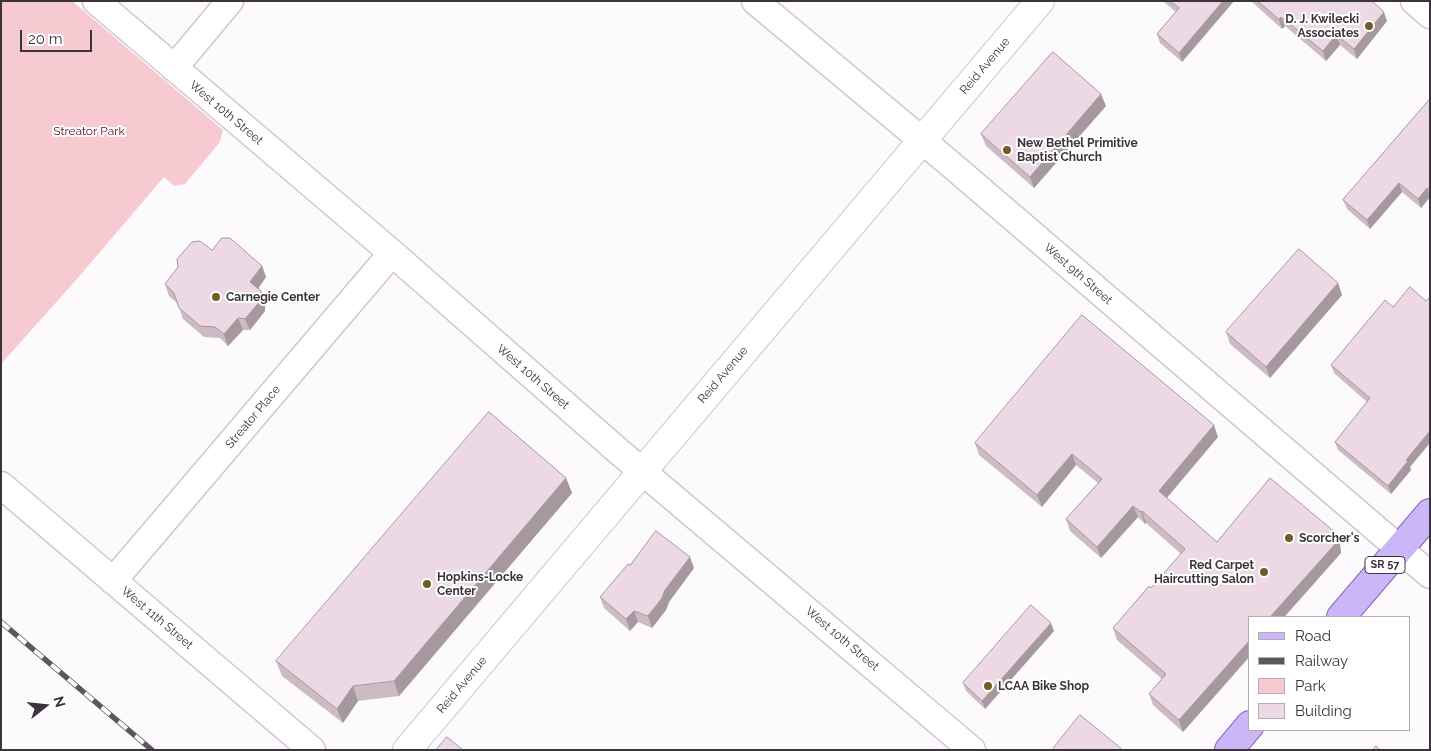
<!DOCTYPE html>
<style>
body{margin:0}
#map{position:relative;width:1431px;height:751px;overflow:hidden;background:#fdfafd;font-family:Raleway,sans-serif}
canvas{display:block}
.frame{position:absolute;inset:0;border:2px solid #3a353b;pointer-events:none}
.legend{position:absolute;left:1248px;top:616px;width:162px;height:115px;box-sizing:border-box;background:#fff;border:1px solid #b0aeb1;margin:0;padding:6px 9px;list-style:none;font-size:15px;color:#3a353b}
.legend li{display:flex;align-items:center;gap:10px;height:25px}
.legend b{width:25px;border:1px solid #b0aeb1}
.north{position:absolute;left:20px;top:681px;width:50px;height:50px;-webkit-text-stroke:4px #fff;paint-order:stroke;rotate:74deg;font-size:14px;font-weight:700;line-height:20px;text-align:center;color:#3a353b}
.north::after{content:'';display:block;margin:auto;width:18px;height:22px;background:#3a353b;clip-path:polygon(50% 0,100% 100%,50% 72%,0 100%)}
.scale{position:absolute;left:20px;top:30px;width:72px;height:22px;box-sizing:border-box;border:2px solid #3a353b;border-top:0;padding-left:6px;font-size:15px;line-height:18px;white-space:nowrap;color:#3a353b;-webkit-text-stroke:4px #fff;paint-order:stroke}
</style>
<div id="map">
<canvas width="1431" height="751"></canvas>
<div class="frame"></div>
<ul class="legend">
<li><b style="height:6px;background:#cdb5f9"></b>Road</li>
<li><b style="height:6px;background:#5c575d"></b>Railway</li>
<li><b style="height:14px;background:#f6cad0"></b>Park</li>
<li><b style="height:14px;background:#edd9e3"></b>Building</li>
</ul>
<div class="north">N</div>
<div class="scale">20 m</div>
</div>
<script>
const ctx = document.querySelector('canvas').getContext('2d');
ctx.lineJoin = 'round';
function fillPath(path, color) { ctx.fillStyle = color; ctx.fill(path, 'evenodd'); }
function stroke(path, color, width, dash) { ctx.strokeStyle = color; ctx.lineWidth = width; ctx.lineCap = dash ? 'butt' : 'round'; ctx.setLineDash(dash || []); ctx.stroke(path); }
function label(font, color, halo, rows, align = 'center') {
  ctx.font = font + ' Raleway,sans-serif'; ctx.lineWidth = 4; ctx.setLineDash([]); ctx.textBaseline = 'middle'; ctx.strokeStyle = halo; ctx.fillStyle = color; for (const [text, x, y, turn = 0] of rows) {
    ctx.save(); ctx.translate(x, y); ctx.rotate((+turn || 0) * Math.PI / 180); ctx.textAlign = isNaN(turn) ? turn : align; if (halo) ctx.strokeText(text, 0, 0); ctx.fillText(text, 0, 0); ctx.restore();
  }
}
fillPath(new Path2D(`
 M 1,1 L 72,1 L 223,130 L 220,142 L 185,184 L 174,186 L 164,177 L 76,280 L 1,364 Z`), '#f6cad0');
const street = new Path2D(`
 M 96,1 L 392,253 L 617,450 L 972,750
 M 755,1 L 948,162 L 1430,575
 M 1414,1 L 1430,15
 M 174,68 L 230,1
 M 1,485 L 312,750
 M 113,581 L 392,253`);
const secondary = new Path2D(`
 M 407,750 L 1040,1`);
const primary = new Path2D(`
 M 1341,617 L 1430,513
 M 1229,750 L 1250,725`);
stroke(street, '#d2c5d3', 29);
stroke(secondary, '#d2c5d3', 30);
stroke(primary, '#8468b4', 30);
stroke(street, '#fff', 26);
stroke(secondary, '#fff', 28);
stroke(primary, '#cdb5f9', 28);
const rail = new Path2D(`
 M 1,622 L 152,750`);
stroke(rail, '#5c575d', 5.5);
stroke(rail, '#fff', 4, [11]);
fillPath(new Path2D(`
 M 1163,1 L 1234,1 L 1182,62 L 1160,43 L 1157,34 L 1176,12 Z
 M 1251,1 L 1372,1 L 1387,21 L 1357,59 L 1340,45 L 1326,61 L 1285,26 L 1282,29 Z
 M 1430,99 L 1430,197 L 1421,208 L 1402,192 L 1370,229 L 1347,209 L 1343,200 Z
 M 1106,106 L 1034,188 L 986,146 L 981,134 Z
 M 212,250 L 262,266 L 266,277 L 258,289 L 265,303 L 265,311 L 250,330 L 243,330 L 228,346 L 220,338 L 204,337 L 183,319 L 178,304 L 169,296 L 165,284 Z
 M 1338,283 L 1342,295 L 1270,378 L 1230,344 L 1226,332 Z
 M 1426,301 L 1410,467 L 1411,470 L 1391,494 L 1338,450 L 1335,442 L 1367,402 L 1334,373 L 1331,365 L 1393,307 Z
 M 1218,437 L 1167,498 L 1217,542 L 1336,533 L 1340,544 L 1341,553 L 1183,732 L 1153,705 L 1149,694 L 1162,679 L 1117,640 L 1113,628 L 1151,588 L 1181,554 L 1146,523 L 1145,524 L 1138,517 L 1101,558 L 1070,531 L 1066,519 L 1098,483 L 1076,465 L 1042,507 L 979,455 L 975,443 Z
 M 566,478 L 572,493 L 399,696 L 358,701 L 343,723 L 282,676 L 276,661 Z
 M 630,565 L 694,568 L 669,602 L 666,610 L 652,628 L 638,622 L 630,631 L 604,608 L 600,597 Z
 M 1054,631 L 985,709 L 966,691 L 963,683 Z`), '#ccbbc3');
fillPath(new Path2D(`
 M 1223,1 L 1234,1 L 1182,62 L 1179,53 Z
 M 1384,12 L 1387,21 L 1357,59 L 1354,49 Z
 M 1281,17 L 1285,26 L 1282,29 L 1279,19 Z
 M 1336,35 L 1340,45 L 1326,61 L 1323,51 Z
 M 1101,94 L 1106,106 L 1034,188 L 1030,177 Z
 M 1399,183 L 1402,192 L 1370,229 L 1367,220 Z
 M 1427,188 L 1430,197 L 1421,208 L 1418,199 Z
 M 262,266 L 266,277 L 254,294 L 250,282 Z
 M 1338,283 L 1342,295 L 1270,378 L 1266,367 Z
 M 261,291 L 265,303 L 265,311 L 250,330 L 245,319 Z
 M 238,318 L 243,330 L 228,346 L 224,334 Z
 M 1214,425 L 1218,437 L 1163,502 L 1159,491 Z
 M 1430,431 L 1430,443 L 1410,467 L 1411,470 L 1391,494 L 1388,486 L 1406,460 Z
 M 1072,454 L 1076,465 L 1042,507 L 1037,495 Z
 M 566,478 L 572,493 L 399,696 L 394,681 Z
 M 1133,506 L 1138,517 L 1101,558 L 1097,547 Z
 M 1142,511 L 1146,523 L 1145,524 L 1141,512 Z
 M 1336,533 L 1340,544 L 1341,553 L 1284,617 L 1270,617 Z
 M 690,557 L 694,568 L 669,602 L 666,610 L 652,628 L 648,616 L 665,590 Z
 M 634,611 L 638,622 L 630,631 L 626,619 Z
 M 1051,623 L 1054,631 L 985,709 L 982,701 Z
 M 1250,640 L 1250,656 L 1183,732 L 1179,720 Z
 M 353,686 L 358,701 L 343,723 L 337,709 Z`), '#a6989f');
const building = new Path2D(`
 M 1170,1 L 1223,1 L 1179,53 L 1157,34 L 1179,8 Z
 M 1258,1 L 1372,1 L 1384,12 L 1354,49 L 1336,35 L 1323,51 L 1281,17 L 1279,19 Z
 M 1053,52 L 1101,94 L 1030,177 L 981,134 Z
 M 1430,99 L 1430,190 L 1427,188 L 1418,199 L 1399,183 L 1367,220 L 1343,200 Z
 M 222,238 L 230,238 L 262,266 L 250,282 L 261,291 L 261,300 L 245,319 L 238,318 L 224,334 L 215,327 L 200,326 L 179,308 L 174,293 L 165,284 L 178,267 L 177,259 L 192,242 L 200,241 L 212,250 Z
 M 1299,249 L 1338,283 L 1266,367 L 1226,332 Z
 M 1410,287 L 1426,301 L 1430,297 L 1430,431 L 1406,460 L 1408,461 L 1388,486 L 1335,442 L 1370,398 L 1331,365 L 1385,300 L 1393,307 Z
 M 1082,315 L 1214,425 L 1159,491 L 1217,542 L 1270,478 L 1336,533 L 1337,542 L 1270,617 L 1250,617 L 1250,640 L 1179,720 L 1149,694 L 1166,674 L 1113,628 L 1149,586 L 1151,588 L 1185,549 L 1142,511 L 1141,512 L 1133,506 L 1097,547 L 1066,519 L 1102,479 L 1072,454 L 1037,495 L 975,443 Z
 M 489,412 L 566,478 L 394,681 L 353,686 L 337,709 L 276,661 Z
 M 656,531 L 690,557 L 665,590 L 662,598 L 648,616 L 634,611 L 626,619 L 600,597 L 628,564 L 630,565 Z
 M 1031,605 L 1051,623 L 982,701 L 963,683 Z
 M 1080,715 L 1123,750 L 1052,750 Z
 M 447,737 L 463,750 L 436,750 Z
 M 1376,746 L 1380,750 L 1373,750 Z`);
fillPath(building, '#edd9e3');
stroke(building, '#a6989f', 1);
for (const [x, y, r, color] of [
 [1369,26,5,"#735a2b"],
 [1007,150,5,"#735a2b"],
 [216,297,5,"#735a2b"],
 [1289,538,5,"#735a2b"],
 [1264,572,5,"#735a2b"],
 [427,584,5,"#735a2b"],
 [988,686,5,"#735a2b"]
]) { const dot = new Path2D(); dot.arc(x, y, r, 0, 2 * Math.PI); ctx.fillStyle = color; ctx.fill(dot); stroke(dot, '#fff', 2); }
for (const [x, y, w] of [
 [1385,565,40]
]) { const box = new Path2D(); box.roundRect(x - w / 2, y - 8.5, w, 17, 4); ctx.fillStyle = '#fff'; ctx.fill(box); stroke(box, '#3a353b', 1); }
label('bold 11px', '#3a353b', null, [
 ["SR 57",1385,565]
]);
label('bold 12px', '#3a353b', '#fff', [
 ["D. J. Kwilecki",1359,19,"right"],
 ["Associates",1359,33,"right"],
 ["New Bethel Primitive",1017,143],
 ["Baptist Church",1017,157],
 ["Carnegie Center",226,297],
 ["Scorcher's",1299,538],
 ["Red Carpet",1254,565,"right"],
 ["Haircutting Salon",1254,579,"right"],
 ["Hopkins-Locke",437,577],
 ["Center",437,591],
 ["LCAA Bike Shop",998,686]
], 'left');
label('12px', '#3a353b', '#fff', [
 ["Reid Avenue",985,66,-50],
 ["West 10th Street",226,113,40],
 ["West 9th Street",1078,274,41],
 ["Reid Avenue",723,375,-50],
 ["West 10th Street",533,377,41],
 ["Streator Place",253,417,-50],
 ["West 11th Street",157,618,40],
 ["West 10th Street",842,639,40],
 ["Reid Avenue",462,685,-50]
]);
label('12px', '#5c0e24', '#fff', [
 ["Streator Park",89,131]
]);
</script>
